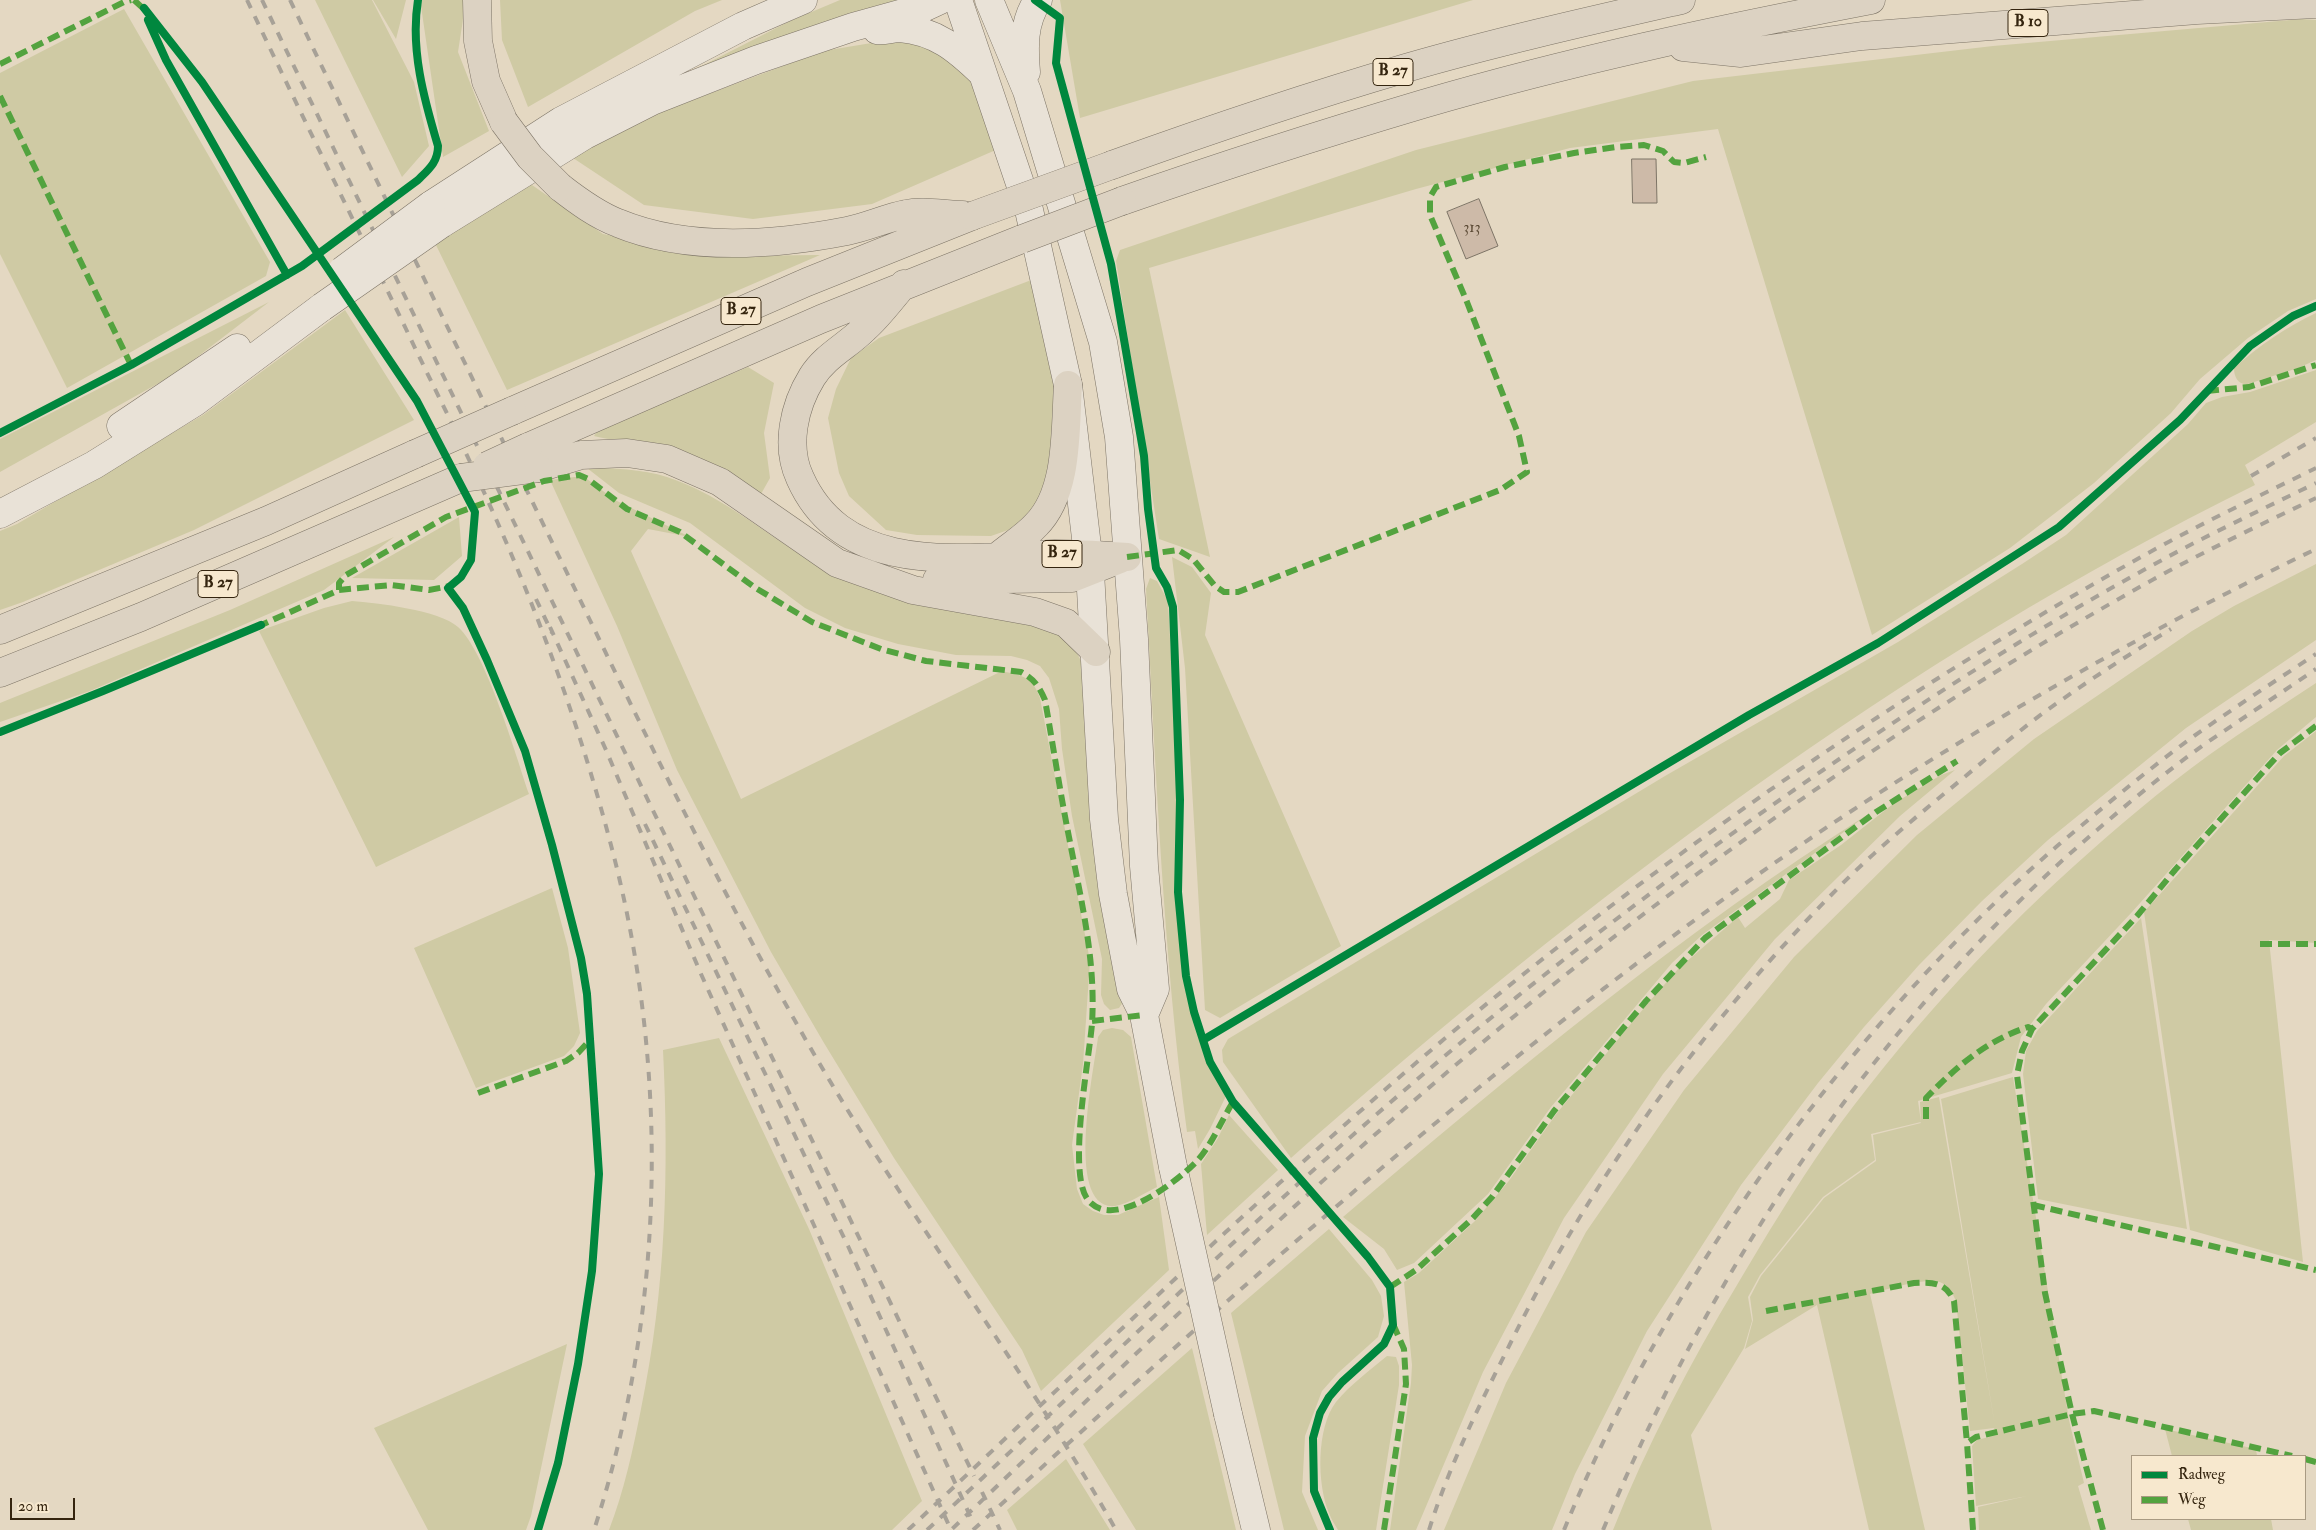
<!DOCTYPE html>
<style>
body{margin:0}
#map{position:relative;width:2316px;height:1530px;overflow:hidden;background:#e4d8c2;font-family:"IM FELL Double Pica",serif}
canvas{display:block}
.legend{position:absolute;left:2131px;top:1455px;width:175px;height:65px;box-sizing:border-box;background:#f7e8ce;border:1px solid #a99a82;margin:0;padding:6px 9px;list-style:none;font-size:15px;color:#35250f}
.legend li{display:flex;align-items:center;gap:10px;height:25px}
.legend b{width:25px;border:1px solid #a99a82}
.scale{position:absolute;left:10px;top:1498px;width:65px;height:22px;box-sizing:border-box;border:2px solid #35250f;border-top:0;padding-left:6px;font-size:15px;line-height:18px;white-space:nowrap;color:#35250f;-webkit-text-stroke:4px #f7e8ce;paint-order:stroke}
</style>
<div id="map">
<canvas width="2316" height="1530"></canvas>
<ul class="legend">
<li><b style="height:6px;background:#00873e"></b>Radweg</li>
<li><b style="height:6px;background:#53a33f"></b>Weg</li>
</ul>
<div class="scale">20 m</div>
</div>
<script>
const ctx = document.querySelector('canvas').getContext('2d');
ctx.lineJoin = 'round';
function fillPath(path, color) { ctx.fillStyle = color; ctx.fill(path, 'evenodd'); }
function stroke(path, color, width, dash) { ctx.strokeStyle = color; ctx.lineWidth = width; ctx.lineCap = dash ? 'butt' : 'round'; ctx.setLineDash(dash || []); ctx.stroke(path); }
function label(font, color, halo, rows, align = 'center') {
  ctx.font = font + ' "IM FELL Double Pica",serif'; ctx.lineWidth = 5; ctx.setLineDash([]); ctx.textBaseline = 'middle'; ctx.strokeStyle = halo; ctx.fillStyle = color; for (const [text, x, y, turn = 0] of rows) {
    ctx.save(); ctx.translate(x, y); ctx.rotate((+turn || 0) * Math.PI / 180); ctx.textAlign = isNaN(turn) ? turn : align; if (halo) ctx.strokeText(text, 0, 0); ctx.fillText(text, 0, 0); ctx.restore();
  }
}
fillPath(new Path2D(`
 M 315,0 L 372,0 L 414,82 L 429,146 L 402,177 Z
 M 373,0 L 406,0 L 396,39 Z
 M 422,0 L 466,0 L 458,52 L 489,131 L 443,157 L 421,6 Z
 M 500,0 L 722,0 L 695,11 L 528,107 L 502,40 Z
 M 840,0 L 903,0 L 635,100 L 790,21 Z
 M 1060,0 L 1473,0 L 1080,118 Z
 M 124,9 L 270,262 L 266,276 L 67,388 L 0,254 L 0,73 Z
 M 2302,19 L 2316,20 L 2316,299 L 2288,311 L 2248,338 L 2200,379 L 2171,413 L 2094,483 L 2010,548 L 1872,635 L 1718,129 L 1570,148 L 1416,189 L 1149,268 L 1210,557 L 1159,539 L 1116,261 L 1120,250 L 1416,150 L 1693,81 L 1993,46 Z
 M 914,36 L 971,72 L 998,149 L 872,204 L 753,219 L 644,205 L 567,154 L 610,131 L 823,51 Z
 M 529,183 L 603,234 L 720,256 L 820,255 L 507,390 L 435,243 Z
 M 1034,279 L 1057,377 L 1054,476 L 1027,520 L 1011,529 L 991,536 L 917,535 L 886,530 L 849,496 L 839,473 L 828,418 L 836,389 L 851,358 L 879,338 Z
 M 269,302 L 175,374 L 0,472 L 0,439 Z
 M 345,310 L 414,420 L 194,530 L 23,602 L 0,610 L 0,531 L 17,524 L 203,415 Z
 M 2316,313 L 2316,360 L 2298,368 L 2248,384 C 2238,385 2234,377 2234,368 C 2259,346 2286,327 2316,313 Z
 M 748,367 L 774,383 L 764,433 L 770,478 L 761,494 C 725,470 690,451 647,443 C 629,440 611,441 594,436 L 598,430 Z
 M 2316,370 L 2316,422 L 2245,465 L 2255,485 C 1903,658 1584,899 1291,1158 L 1223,1062 L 1222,1050 L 1228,1039 L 1665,776 L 1898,642 L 2022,564 L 2066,535 L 2188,424 L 2206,403 L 2222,397 L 2250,392 Z
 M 587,468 C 613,468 642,469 667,477 C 716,493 754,525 798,553 C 818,566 839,577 861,587 L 1053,629 L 1075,649 L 1082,663 L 1123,1002 L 1119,1008 L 1110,1010 L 1104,1004 L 1101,995 L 1102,959 L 1072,816 L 1062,749 L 1059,709 L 1049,678 L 1040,666 L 1027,660 L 1011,656 L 956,655 L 898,644 L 845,628 L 805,608 L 690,523 L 619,493 Z
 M 583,476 L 615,500 L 690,537 L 648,529 L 631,551 L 741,799 L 1002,671 C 1023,676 1032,676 1040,698 L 1090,961 L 1083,1064 L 1072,1145 L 1077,1189 L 1083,1204 L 1093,1211 L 1104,1215 L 1118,1215 L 1159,1197 L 1169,1270 L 1041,1391 L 1022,1350 L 894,1158 L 824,1043 L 771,952 L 677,770 L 617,626 L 550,480 Z
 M 459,517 L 462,556 L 434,580 L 352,578 Z
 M 394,537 L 324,590 L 90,691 L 0,722 L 0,703 L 230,610 Z
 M 1172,557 L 1192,567 L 1211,593 L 1205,635 L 1341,946 L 1220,1018 L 1205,1010 L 1185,668 Z
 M 2316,564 L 2316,640 L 2186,728 L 2048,840 L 1982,901 L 1919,965 L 1864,1027 L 1818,1083 L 1741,1185 L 1647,1331 L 1575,1474 L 1552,1530 L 1444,1530 L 1506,1383 L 1586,1232 L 1684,1090 L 1794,957 L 1917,835 L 2034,739 L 2192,631 L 2234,606 Z
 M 1150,578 L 1157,581 L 1168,601 L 1178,790 L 1178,925 L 1182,966 L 1199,1039 L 1209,1066 L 1226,1096 L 1210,1129 L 1198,1149 L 1195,1131 L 1187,1132 C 1163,952 1156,770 1146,589 Z
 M 352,601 C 377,603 439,610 458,627 C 486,652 516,756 529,794 L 376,867 L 259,631 L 324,608 Z
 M 2316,683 L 2316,717 L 2277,750 L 2132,912 L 2046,1004 L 2021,1037 L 2012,1073 L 1918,1101 L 1921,1122 L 1871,1134 L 1875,1160 L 1823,1197 L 1760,1275 L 1748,1297 L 1752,1321 L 1744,1348 L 1691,1435 L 1712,1530 L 1613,1530 C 1647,1445 1690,1363 1737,1285 C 1766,1236 1795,1188 1827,1142 C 1899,1042 1983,948 2074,866 C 2117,827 2162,789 2209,755 C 2244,730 2280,707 2316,683 Z
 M 2316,731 L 2316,943 L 2269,940 L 2303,1262 L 2190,1230 L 2144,912 L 2284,756 Z
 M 1955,770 L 1900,816 L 1775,939 L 1663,1074 L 1564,1218 L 1483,1372 L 1416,1530 L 1390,1530 L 1411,1383 L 1412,1365 L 1404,1282 L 1419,1273 L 1475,1221 L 1508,1182 L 1557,1113 L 1649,1002 L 1678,969 L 1738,917 L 1745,928 L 1780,899 L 1789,880 L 1841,845 L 1893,804 L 1941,775 Z
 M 1870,813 L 1702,935 L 1672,963 L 1551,1107 L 1488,1194 L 1414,1263 L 1397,1270 L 1384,1249 L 1343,1217 C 1511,1074 1683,931 1870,813 Z
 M 552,888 L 568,948 L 580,1033 L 574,1046 L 564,1056 L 476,1088 L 414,948 Z
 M 2141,918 L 2187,1229 L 2038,1199 L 2023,1074 L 2026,1051 L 2037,1031 Z
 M 1112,1028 L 1123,1030 L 1131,1037 L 1157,1187 C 1144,1193 1129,1204 1115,1206 C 1063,1211 1095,1065 1098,1037 L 1103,1030 Z
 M 719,1038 L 809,1229 L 922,1501 L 892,1530 L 609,1530 C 624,1491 633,1450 641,1409 C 666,1288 669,1172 663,1050 Z
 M 2013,1077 L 2069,1420 L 2084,1483 L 2078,1486 L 2091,1530 L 1979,1530 L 1978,1507 L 2027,1496 L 1976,1506 L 1972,1446 L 1977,1440 L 1997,1435 L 1994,1428 L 1970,1431 L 1956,1301 C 1953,1294 1949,1287 1942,1283 C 1927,1276 1886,1290 1870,1294 L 1925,1530 L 1869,1530 L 1817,1305 L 1745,1349 L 1753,1320 L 1750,1297 L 1761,1276 L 1824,1198 L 1876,1161 L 1873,1135 L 1921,1123 L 1920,1102 L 1939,1097 L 1995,1426 L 1941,1099 Z
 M 1229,1115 L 1278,1170 L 1207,1235 L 1201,1164 L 1218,1138 Z
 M 1329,1229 L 1372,1280 L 1381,1296 L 1384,1316 L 1378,1337 L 1338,1373 L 1322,1391 L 1305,1436 L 1302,1492 L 1318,1530 L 1284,1530 L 1231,1313 Z
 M 567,1344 L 531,1516 L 526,1530 L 428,1530 L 374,1428 Z
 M 1192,1348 L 1236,1530 L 1136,1530 L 1083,1444 Z
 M 1387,1356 L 1396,1357 L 1399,1366 L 1399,1385 L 1376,1530 L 1338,1530 C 1335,1525 1331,1519 1329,1513 C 1317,1485 1316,1428 1336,1402 C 1350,1385 1370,1370 1387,1356 Z
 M 2165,1429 L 2256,1449 L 2257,1456 L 2172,1456 Z
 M 1066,1459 L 1110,1530 L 1017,1530 L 1007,1510 Z
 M 2188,1519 L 2271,1519 L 2273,1530 L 2191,1530 Z`), '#cfcaa4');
const building = new Path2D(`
 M 1632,159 L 1656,159 L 1657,203 L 1633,203 Z
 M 1479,199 L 1498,246 L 1466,259 L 1447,212 Z`);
fillPath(building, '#cdbaa8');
stroke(building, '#7d7466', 1);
const secondary = new Path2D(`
 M 958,0 L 1029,210 L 1068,385 L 1090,572 L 1104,819 L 1113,894 L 1131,989 L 1144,1015 L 1173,1167
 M 989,0 L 1027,91 L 1103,342 L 1119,437 L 1134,639 L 1144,866 L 1155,989 L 1144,1015
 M 877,30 C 885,31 892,28 900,28 C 936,31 957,49 982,73
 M 1026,72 C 1024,47 1023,22 1038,0
 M 431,205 L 561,121 L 743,26 L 803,0
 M 441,224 L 585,135 L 652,101 L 756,60 L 853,27 L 925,7 L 940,0
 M 121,426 L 237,348
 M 0,514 L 94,465 L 195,402 L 322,307
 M 1228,1414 L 1256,1530`);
const highway = new Path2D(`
 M 477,0 L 478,41 L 486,81 L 504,122
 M 1683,47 L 1741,53 L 1862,36 L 2197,10 L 2316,4
 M 1112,165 C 1209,130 1307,97 1406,68 C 1496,42 1589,21 1681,0
 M 560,187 C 578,201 597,215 618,223 C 688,252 775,245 847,231 C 867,227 886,218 906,214 C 923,210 945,215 963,215
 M 1122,201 C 1222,166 1322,134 1423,104 C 1570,61 1720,29 1871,0
 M 904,284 C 891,299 879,316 864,329 C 847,346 825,356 812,377 C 794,406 785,446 800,478 C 845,579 966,557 1055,554 C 1079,554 1103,555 1127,557
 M 512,411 L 807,282 L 972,216
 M 528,447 L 821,319 L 1022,239
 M 538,468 L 581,455 L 627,453 L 667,459 L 720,482 L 837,563 L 913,590 L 1035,612 L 1066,623 L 1096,652
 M 997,557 C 1010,546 1025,537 1036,525 C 1069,492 1065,429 1068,385
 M 937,580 L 1072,578 L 1120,559
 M 0,630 L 266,521 L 415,454
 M 0,673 L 141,617 L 461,478`);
stroke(secondary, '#7d7466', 29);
stroke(highway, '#7d7466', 29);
stroke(secondary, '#e9e2d7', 28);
stroke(highway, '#dcd2c2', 28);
stroke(new Path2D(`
 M 247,0 C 299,110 353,219 406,329 C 429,378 454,426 476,475 C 532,595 579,721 612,849 C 670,1071 665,1312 594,1530
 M 262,0 L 974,1476
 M 290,0 C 383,194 477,389 572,583 C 643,730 714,877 794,1019 C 892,1195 1017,1355 1116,1530
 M 2251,476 L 2316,438
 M 536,599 L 552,633
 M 550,627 L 606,750 L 701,974 L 951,1530 C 1097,1391 1242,1250 1394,1118 C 1627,914 1883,730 2154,579 C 2207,550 2262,524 2316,498
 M 645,824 L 848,1246 L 971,1518
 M 982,1492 L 1000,1530
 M 908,1530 C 1092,1358 1273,1181 1467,1020 C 1677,847 1904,690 2141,557 C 2198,525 2257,497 2316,468
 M 927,1530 C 1079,1388 1228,1243 1385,1107 C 1515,994 1653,888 1794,790 C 1910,710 2028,633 2151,566 C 2205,536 2261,510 2316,483
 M 973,1530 C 1202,1321 1434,1113 1684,928 C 1882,781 2094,656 2316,549
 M 1429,1530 C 1449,1466 1480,1404 1510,1344 C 1594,1174 1707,1020 1841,885 C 1879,847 1921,813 1962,779 C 1990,756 2017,732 2046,711 C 2086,682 2128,655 2171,629
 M 1564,1530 C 1667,1278 1850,1026 2056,847 C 2101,809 2146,771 2194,736 C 2234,708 2275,681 2316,654
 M 1603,1530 C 1710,1274 1859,1046 2065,858 C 2109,819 2155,780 2202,746 C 2240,720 2278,695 2316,669`), '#a7a197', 4, [9, 9]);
const secondaryBridge = new Path2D(`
 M 342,271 L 431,205
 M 322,307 L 441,224
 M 1173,1167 L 1228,1414`);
const highwayBridge = new Path2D(`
 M 504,122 L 530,157 L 560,187
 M 972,216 L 1112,165
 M 1022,239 L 1122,201
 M 415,454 L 512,411
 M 487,466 L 528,447
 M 461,478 L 538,468`);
stroke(secondaryBridge, '#7d7466', 29, []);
stroke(highwayBridge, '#7d7466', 29, []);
stroke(secondaryBridge, '#e9e2d7', 28);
stroke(highwayBridge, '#dcd2c2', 28);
stroke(new Path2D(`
 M 134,0 L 146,11
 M 0,64 L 124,2 L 131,0
 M 0,96 L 131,365
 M 2207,391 L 2249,387 L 2316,365
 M 1127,557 L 1178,550 L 1193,559 L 1215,586 L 1224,592 L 1238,592 L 1500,490 L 1527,472 L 1519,436 L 1467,302 L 1430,215 L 1430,197 L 1436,187 L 1505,167 L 1574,153 L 1616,147 L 1644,145 L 1663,151 L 1674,162 L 1684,163 L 1706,157
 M 339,590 L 339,583 L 346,575 L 446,517 L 544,481 L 579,475 L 588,479 L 627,509 L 680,532 L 754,587 L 812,622 L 881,649 L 926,661 L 1021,672 C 1034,679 1039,686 1045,700 C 1053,745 1060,792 1069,837 C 1081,900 1096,960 1092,1024 C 1089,1060 1067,1174 1088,1200 C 1113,1231 1175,1183 1195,1163 C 1211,1147 1221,1121 1233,1102
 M 257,627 L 339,590 L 391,585 L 429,590 L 450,586
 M 2260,944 L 2316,944
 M 1092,1021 L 1144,1015
 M 478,1093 L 566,1061 L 578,1053 L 591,1039
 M 1926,1119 L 1926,1098 C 1957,1066 1986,1041 2028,1027 L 2032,1029
 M 2033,1205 L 2316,1270
 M 1390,1287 L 1416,1270 L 1472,1219 L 1492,1197 L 1554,1111 L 1646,1001 L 1705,938 L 1876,812 L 1957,761
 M 1766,1311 L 1914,1283 C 1932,1282 1946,1282 1954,1301 L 1967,1443
 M 2305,1459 L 2316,1462
 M 1384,1530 L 1406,1384 L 1404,1349 L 1393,1324
 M 1973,1530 L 1967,1443 L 1976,1437 L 2072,1414 L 2094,1411 L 2292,1456
 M 2103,1530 L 2072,1414 L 2045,1293 L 2017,1075 L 2022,1051 L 2032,1029 L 2137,916 L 2175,870 L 2280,753 L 2316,726`), '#53a33f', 6, [12, 6]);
stroke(new Path2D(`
 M 1035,0 L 1060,18 L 1056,63 L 1111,264 L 1144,456 L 1148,509 L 1156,568 L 1167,587 L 1173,607 L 1180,800 L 1178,892 L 1186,976 L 1194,1012 L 1210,1062 L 1233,1102 L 1368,1257 L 1390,1287 L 1393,1325 L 1384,1344 L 1342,1382 L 1329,1397 L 1320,1413 L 1313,1438 L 1314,1491 L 1330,1530
 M 144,8 L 202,82 L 417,401 L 475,512 L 471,560 L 461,577 L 448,588 L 463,608 L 487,660 L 525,751 L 552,845 L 581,958 L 587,994 L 599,1174 L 592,1271 L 578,1364 L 558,1463 L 538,1530
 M 148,20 L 166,60 L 287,275
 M 0,433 L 131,365 L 302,266 L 418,180 C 429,169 438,162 438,146 C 424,99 410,49 418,0
 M 0,732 L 103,691 L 261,625
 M 1203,1040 L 1749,715 L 1878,643 L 2059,527 L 2180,420 L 2250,346 L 2293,316 L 2316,306`), '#00873e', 8);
label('15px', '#5b4a35', null, [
 ["313",1472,229]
]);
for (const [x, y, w] of [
 [2028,23,40],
 [1393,72,40],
 [741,311,40],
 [1062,554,40],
 [218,584,40]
]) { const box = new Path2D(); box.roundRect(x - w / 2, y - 13.5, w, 27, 4); ctx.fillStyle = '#f7e8ce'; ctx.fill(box); stroke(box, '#35250f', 1); }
label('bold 16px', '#35250f', null, [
 ["B 10",2028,23],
 ["B 27",1393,72],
 ["B 27",741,311],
 ["B 27",1062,554],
 ["B 27",218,584]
]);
</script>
